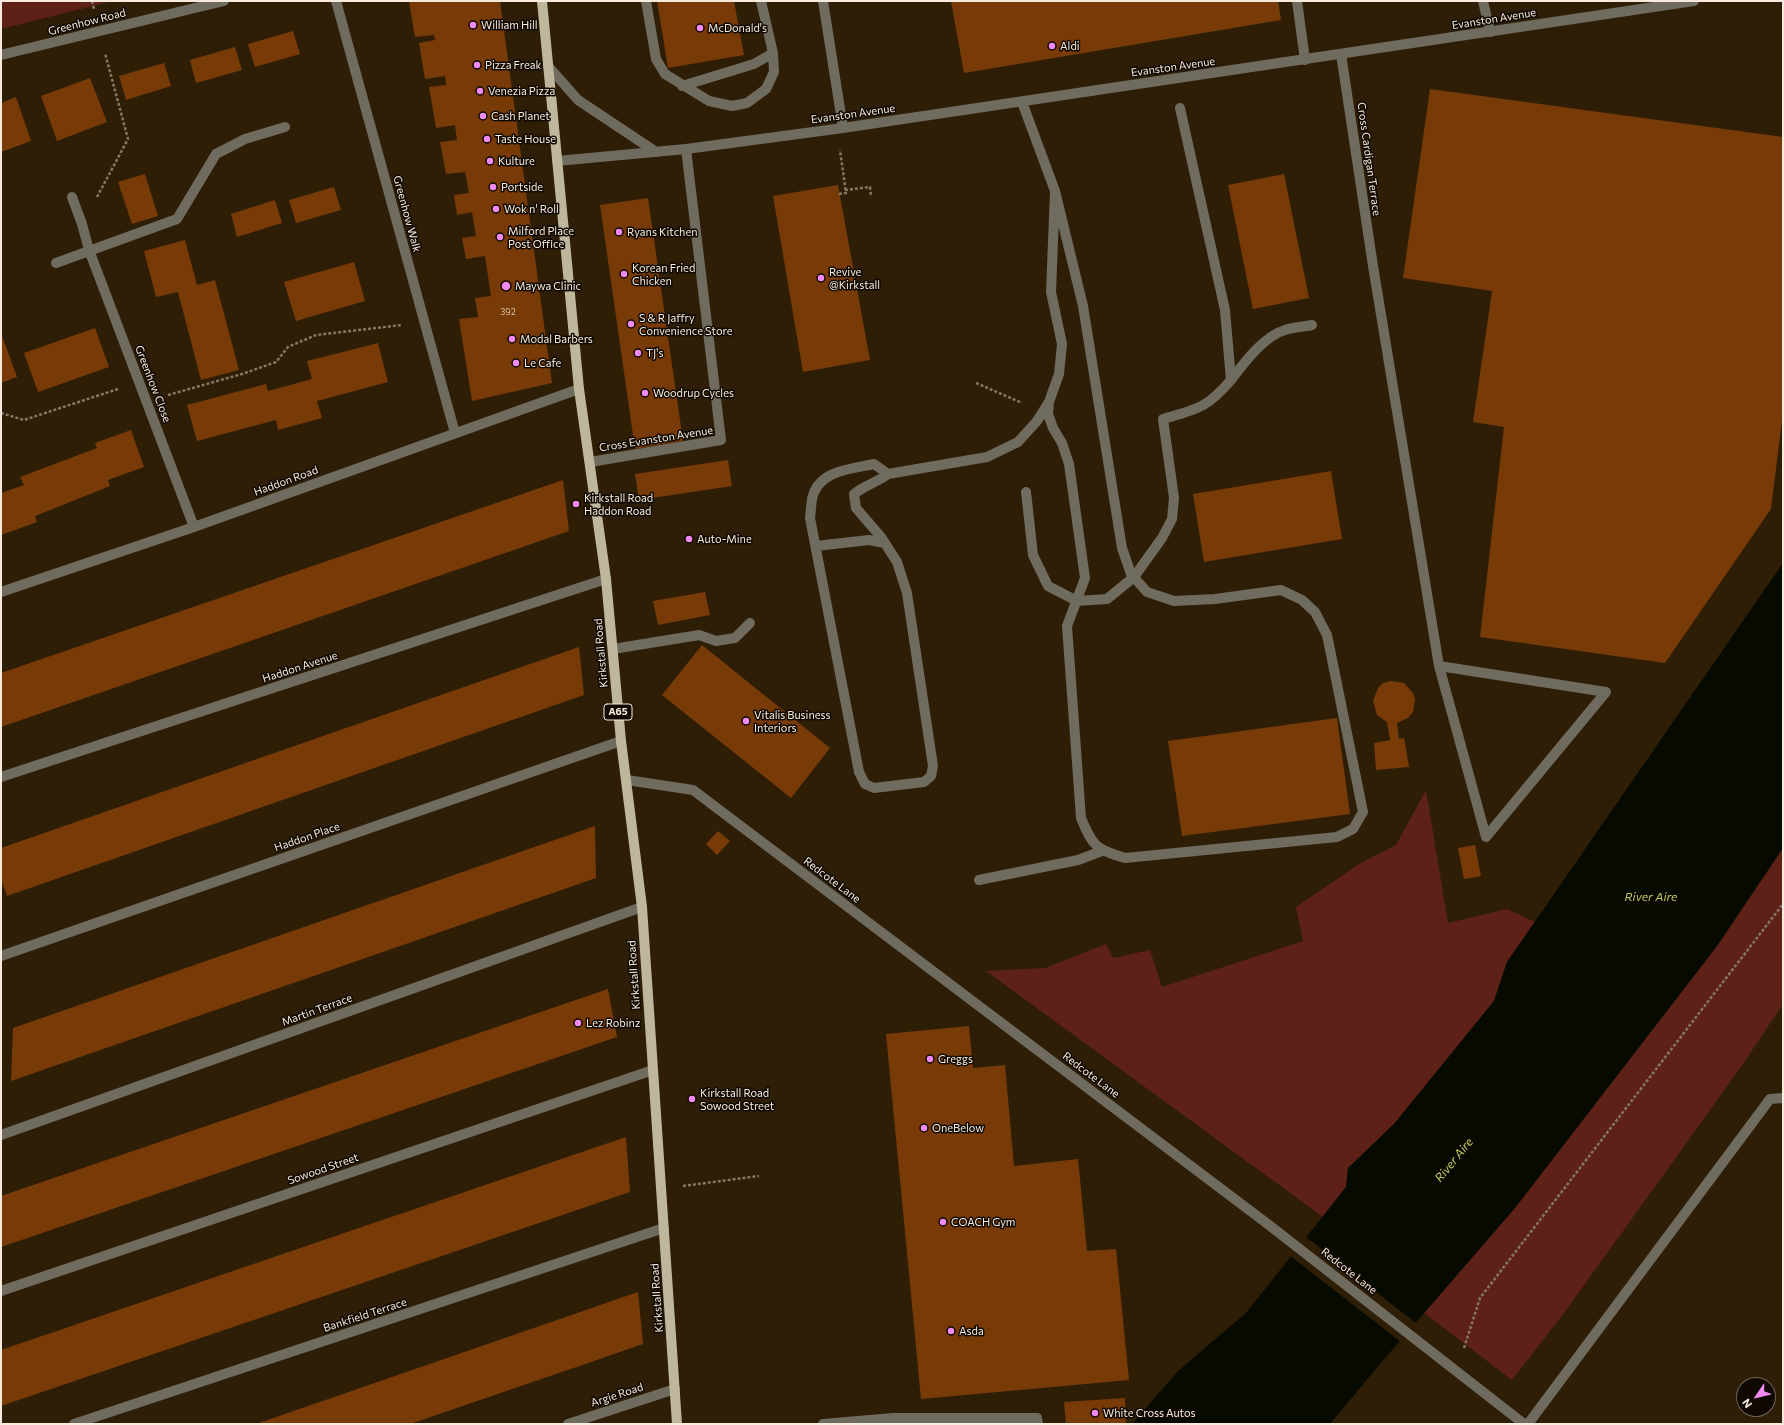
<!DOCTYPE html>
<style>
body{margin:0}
#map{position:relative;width:1784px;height:1425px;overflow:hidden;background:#2e1e06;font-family:Commissioner,sans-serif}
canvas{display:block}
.frame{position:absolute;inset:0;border:2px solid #f6ebdd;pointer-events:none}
.north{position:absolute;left:1736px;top:1377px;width:40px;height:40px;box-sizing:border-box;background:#100902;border:1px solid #6c635a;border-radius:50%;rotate:235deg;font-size:11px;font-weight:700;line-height:16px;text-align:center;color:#f6ebdd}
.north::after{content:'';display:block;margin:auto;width:14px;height:18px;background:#f28af3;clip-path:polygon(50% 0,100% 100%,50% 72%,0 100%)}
</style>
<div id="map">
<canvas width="1784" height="1425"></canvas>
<div class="frame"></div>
<div class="north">N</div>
</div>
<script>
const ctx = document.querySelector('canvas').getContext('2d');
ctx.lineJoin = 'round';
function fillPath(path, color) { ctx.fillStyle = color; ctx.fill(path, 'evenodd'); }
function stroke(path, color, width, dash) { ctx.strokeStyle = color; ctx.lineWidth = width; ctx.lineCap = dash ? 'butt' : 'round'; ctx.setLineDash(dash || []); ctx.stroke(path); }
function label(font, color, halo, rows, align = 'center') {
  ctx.font = font + ' Commissioner,sans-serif'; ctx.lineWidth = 3; ctx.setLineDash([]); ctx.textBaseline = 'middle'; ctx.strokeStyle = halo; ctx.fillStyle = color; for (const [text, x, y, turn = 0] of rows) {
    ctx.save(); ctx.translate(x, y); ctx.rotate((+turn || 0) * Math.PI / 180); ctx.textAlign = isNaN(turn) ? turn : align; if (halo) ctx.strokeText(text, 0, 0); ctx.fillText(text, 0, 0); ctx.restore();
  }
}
fillPath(new Path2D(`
 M 1,1 L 113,1 L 1,29 Z
 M 1426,790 L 1448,923 L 1507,909 L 1535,922 L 1507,962 L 1494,1001 L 1394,1124 L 1348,1168 L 1346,1187 L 1323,1217 L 986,971 L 1045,968 L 1106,944 L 1113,958 L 1150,950 L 1162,987 L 1303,941 L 1296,907 L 1359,864 L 1396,845 Z
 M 1783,848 L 1783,1004 L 1743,1064 L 1567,1309 L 1512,1380 L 1424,1313 L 1515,1208 L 1717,946 Z`), '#5e2117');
fillPath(new Path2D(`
 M 1783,563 L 1783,848 L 1717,946 L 1515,1208 L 1380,1364 L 1330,1424 L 1132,1424 L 1178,1371 L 1246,1313 L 1346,1187 L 1348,1168 L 1394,1124 L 1494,1001 L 1507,962 Z`), '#070a00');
fillPath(new Path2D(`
 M 1305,1236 L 1417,1324 L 1401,1342 L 1289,1255 Z`), '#2e1e06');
fillPath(new Path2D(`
 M 409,1 L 500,1 L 552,383 L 472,401 L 459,319 L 478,317 L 475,298 L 491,296 L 485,256 L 466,259 L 462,238 L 476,236 L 472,212 L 457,215 L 454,195 L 469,193 L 465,172 L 446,174 L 440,142 L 457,140 L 455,125 L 436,128 L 429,87 L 446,85 L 445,76 L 425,79 L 419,43 L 435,40 L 434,35 L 415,37 Z
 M 657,1 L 734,1 L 744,55 L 668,68 Z
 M 951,1 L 1278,1 L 1281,20 L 964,73 Z
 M 293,31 L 300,54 L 255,67 L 248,44 Z
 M 235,47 L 242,70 L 196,83 L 190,60 Z
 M 164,63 L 171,86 L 126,100 L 119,76 Z
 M 90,78 L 107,122 L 57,141 L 41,96 Z
 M 1430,89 L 1783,137 L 1783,412 L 1771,509 L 1665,663 L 1480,637 L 1504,427 L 1473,422 L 1492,291 L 1403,278 Z
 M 16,97 L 31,141 L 1,152 L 1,103 Z
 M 145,174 L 158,216 L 132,224 L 118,182 Z
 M 1284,174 L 1309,298 L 1253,309 L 1228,185 Z
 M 838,185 L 870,360 L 803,372 L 773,196 Z
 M 334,187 L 341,210 L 296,223 L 289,200 Z
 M 648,198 L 683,441 L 635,449 L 600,205 Z
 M 275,200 L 282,223 L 237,237 L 231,214 Z
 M 185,240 L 197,285 L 215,280 L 239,370 L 201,380 L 178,292 L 156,297 L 144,251 Z
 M 354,262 L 365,301 L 296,321 L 284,282 Z
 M 95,328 L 109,367 L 38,392 L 24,353 Z
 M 1,333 L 17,377 L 1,383 Z
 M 378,343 L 388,382 L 317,401 L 322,418 L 278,430 L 276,420 L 197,441 L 187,405 L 266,384 L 268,391 L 312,379 L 307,361 Z
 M 131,430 L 144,467 L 108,480 L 110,486 L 35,516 L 37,522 L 1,535 L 1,493 L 24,485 L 20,477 L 97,448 L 95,443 Z
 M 728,460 L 732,486 L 639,500 L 635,474 Z
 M 1331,471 L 1342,539 L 1204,562 L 1193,494 Z
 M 563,480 L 569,531 L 1,727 L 1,673 Z
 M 705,592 L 710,615 L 658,625 L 653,601 Z
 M 702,645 L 830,748 L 791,798 L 662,695 Z
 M 579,647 L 584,695 L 7,896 L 1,880 L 1,848 Z
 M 1391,681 L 1404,683 L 1413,693 L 1415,699 L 1413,712 L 1408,718 L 1397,723 L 1399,739 L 1404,738 L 1409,767 L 1376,770 L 1374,743 L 1390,740 L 1387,722 L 1377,715 L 1373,701 L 1378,688 L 1383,683 Z
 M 1337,718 L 1350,814 L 1182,836 L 1168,741 Z
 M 595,826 L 596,878 L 11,1081 L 13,1028 Z
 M 718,831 L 730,841 L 717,855 L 706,844 Z
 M 1475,845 L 1481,876 L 1464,879 L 1458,848 Z
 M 608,989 L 617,1037 L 1,1247 L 1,1196 Z
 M 969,1026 L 973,1068 L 1005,1065 L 1014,1166 L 1078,1159 L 1087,1251 L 1116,1249 L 1129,1380 L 921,1399 L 886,1034 Z
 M 626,1137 L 630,1192 L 1,1406 L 1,1350 Z
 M 638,1292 L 643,1344 L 594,1361 L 410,1424 L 256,1424 Z
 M 1125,1398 L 1126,1424 L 1066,1424 L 1064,1402 Z`), '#783b08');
stroke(new Path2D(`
 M 92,1 L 94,9
 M 845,190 L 870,187 L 871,197
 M 839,194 L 846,193 L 840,150
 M 97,197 L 128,139 L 105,53
 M 976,383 L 1022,403
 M 168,395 L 242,374 L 276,362 L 288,347 L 316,335 L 402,325
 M 1,413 L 24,420 L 118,389
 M 683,1186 L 759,1176
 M 1464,1348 L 1480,1298 L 1783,904`), '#857764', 2.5, [3, 2]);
stroke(new Path2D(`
 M 646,1 L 656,59 L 665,74 L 709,101 L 732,106 L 747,103 L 766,89 L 774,72 L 773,53 L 761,1
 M 823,1 L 843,128
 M 1297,1 L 1305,60
 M 1483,1 L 1490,32
 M 682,86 L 754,64 L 773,53
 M 1180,108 L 1225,310 L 1231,380 C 1244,363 1264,336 1285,330 C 1293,327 1303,327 1312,325
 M 1373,266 L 1439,666 L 1606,692 L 1486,837 L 1439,666
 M 1049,402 L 1048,414 L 1053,428 L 1062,443 L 1069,464 L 1085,578 L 1067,626 L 1081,818 C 1093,847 1096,849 1125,858 L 1337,837 L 1353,829 L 1363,812 L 1327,635 L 1315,612 L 1302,600 L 1281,590 L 1215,599 L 1174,601 L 1147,592 L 1131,574 L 1122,548 L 1083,306 L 1055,191
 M 590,462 L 721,440 L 686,149
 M 888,474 L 874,464 C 851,469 818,470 812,499 C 811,505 811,511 810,518 L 859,772 L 865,784 L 874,788 L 924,782 L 931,776 L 933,766 L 907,593 L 897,562 L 881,537 L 856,508 L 854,494 C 865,485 876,483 888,474 L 987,457 L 1018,442 L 1037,421 L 1049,402 L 1059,374 L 1062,344 L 1051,292 L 1055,191 L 1022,102
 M 1026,492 L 1033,555 L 1048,586 L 1077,601 L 1107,599 L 1134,577 L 1162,538 L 1172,519 L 1174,498 L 1163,419 C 1198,409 1207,408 1231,380
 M 816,546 L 869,540 L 885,543
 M 613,649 L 699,635 L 716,641 L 735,638 L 750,623
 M 979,880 L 1078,860 L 1102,851
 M 823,1424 L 893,1418 L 1037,1418 L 1038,1424
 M 1528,1424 L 1770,1099 L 1783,1098`), '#6f6b5f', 10);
stroke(new Path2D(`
 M 336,1 L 455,433
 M 1341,54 L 1373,266
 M 1,55 L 224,1
 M 548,66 L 578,100 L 656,152
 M 557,161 L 686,149 L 843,128 L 1694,1
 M 72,197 L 82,224 L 89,250 L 194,527
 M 56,263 L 177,219 L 216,154 L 245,139 L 285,127
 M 1,592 L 194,527 L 579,389
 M 1,777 L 606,579
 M 627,780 L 693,790 L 1269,1225 L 1524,1424
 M 1,956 L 621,741
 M 1,1135 L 642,907
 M 1,1291 L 653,1070
 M 74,1424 L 664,1228
 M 568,1424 L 675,1389`), '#6f6b5f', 10);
stroke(new Path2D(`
 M 542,1 L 579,389 L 606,579 L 621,741 L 642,907 L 677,1424`), '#beb79c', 10);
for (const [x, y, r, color] of [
 [473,25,4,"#f28af3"],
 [700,28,4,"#f28af3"],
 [1052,46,4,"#f28af3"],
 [477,65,4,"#f28af3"],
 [480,91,4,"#f28af3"],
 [483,116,4,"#f28af3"],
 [487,139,4,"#f28af3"],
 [490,161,4,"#f28af3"],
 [493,187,4,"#f28af3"],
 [496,209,4,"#f28af3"],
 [619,232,4,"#f28af3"],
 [500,237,4,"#f28af3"],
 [624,274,4,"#f28af3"],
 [821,278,4,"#f28af3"],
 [506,286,5,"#f28af3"],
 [631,324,4,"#f28af3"],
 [512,339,4,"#f28af3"],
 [638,353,4,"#f28af3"],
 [516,363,4,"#f28af3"],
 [645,393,4,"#f28af3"],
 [576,504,4,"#f28af3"],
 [689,539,4,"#f28af3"],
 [746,721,4,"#f28af3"],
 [578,1023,4,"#f28af3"],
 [930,1059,4,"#f28af3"],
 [692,1099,4,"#f28af3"],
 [924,1128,4,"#f28af3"],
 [943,1222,4,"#f28af3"],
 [951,1331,4,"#f28af3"],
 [1095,1413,4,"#f28af3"]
]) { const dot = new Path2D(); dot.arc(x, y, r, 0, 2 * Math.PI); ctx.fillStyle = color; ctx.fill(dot); stroke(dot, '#100902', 1.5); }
label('9px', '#d6bfa8', null, [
 ["392",508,312]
]);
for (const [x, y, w] of [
 [618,712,28]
]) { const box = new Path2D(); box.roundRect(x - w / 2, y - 8, w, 16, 3); ctx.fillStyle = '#100902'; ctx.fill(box); stroke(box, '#f6ebdd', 1); }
label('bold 10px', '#f6ebdd', null, [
 ["A65",618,712]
]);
label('11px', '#f6ebdd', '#100902', [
 ["Evanston Avenue",1494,19,-9],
 ["Greenhow Road",87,22,-14],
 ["Evanston Avenue",1173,67,-8],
 ["Evanston Avenue",853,114,-8],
 ["Cross Cardigan Terrace",1369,159,82],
 ["Greenhow Walk",407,214,75],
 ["Greenhow Close",153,384,69],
 ["Cross Evanston Avenue",656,439,-9],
 ["Haddon Road",286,481,-20],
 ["Kirkstall Road",601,653,-95],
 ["Haddon Avenue",300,667,-18],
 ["Haddon Place",307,837,-19],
 ["Redcote Lane",832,880,37],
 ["Kirkstall Road",634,975,-94],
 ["Martin Terrace",317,1010,-20],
 ["Redcote Lane",1091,1075,37],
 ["Sowood Street",323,1169,-19],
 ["Redcote Lane",1349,1271,38],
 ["Kirkstall Road",657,1298,-94],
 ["Bankfield Terrace",365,1315,-18],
 ["Argie Road",617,1395,-18]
]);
label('11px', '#f6ebdd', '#100902', [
 ["William Hill",481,25],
 ["McDonald's",708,28],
 ["Aldi",1060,46],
 ["Pizza Freak",485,65],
 ["Venezia Pizza",488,91],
 ["Cash Planet",491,116],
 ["Taste House",495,139],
 ["Kulture",498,161],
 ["Portside",501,187],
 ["Wok n' Roll",504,209],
 ["Milford Place",508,231],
 ["Post Office",508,244],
 ["Ryans Kitchen",627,232],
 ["Korean Fried",632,268],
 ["Chicken",632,281],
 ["Revive",829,272],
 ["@Kirkstall",829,285],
 ["Maywa Clinic",515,286],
 ["S & R Jaffry",639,318],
 ["Convenience Store",639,331],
 ["Modal Barbers",520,339],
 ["TJ's",646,353],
 ["Le Cafe",524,363],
 ["Woodrup Cycles",653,393],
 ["Kirkstall Road",584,498],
 ["Haddon Road",584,511],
 ["Auto-Mine",697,539],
 ["Vitalis Business",754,715],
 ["Interiors",754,728],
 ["Lez Robinz",586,1023],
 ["Greggs",938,1059],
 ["Kirkstall Road",700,1093],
 ["Sowood Street",700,1106],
 ["OneBelow",932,1128],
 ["COACH Gym",951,1222],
 ["Asda",959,1331],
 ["White Cross Autos",1103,1413]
], 'left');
label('italic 12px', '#b9ca60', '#100902', [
 ["River Aire",1651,897],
 ["River Aire",1454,1160,-51]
]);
</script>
